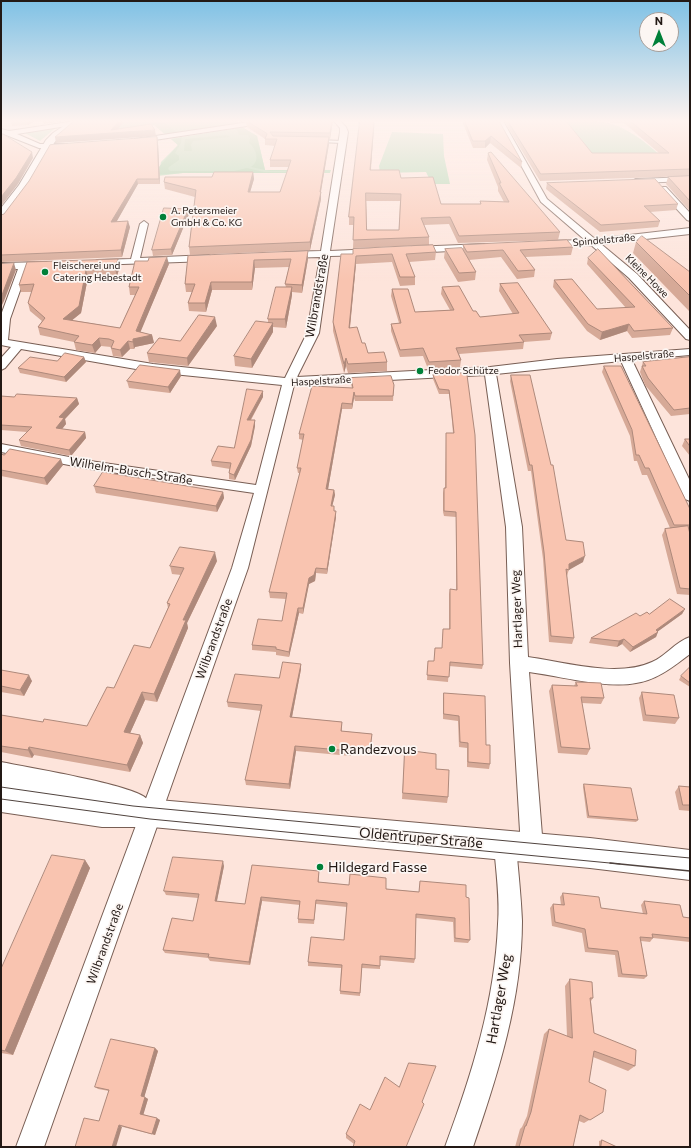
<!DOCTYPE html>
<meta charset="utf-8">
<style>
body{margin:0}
#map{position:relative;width:691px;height:1148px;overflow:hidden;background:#fde4db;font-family:Commissioner,sans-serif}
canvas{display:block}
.frame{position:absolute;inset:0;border:2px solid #231915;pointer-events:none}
.north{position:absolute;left:639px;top:12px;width:40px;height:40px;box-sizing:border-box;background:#fcf6f3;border:1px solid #a59e9a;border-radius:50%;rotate:0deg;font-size:11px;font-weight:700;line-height:16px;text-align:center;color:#231915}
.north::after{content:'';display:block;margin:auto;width:14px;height:18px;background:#008039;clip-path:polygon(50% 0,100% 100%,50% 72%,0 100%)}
</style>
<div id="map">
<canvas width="691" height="1148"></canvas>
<div class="frame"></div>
<div class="north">N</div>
</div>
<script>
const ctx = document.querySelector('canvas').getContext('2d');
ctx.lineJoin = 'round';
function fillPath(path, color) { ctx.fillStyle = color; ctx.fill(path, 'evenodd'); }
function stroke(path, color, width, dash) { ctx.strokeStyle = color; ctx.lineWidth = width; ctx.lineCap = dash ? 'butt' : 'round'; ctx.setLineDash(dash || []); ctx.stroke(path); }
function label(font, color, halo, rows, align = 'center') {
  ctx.font = font + ' Commissioner,sans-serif'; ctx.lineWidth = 3.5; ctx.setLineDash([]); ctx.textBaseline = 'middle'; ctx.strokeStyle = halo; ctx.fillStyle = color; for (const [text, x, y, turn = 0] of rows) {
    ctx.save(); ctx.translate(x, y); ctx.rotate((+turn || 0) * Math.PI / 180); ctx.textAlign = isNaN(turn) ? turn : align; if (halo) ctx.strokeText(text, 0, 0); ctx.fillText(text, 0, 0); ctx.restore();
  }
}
fillPath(new Path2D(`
 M 92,121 L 235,121 L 239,123 L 166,135 L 154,125 L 90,135 Z
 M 562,121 C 576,121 589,120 602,122 C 624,124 645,142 661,156 L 585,156 Z
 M 58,126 L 40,141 L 23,132 Z
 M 242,127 L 257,136 L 265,170 L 331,170 L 330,173 L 183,173 L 158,176 L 161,162 L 178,145 L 171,139 Z
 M 392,132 L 443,134 L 444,156 L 450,184 L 432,184 L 426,172 L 380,173 L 379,166 Z`), '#a9d5ad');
fillPath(new Path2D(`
 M 157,122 L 165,123 L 178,133 L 166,135 L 154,125 L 90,135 Z
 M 242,127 L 257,136 L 265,170 L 330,171 L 270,171 L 251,167 C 260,161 257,150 249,143 L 250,138 L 248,135 L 239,135 L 236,128 Z
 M 226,135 L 231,137 L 193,141 L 191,145 L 192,151 L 184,151 L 185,139 Z
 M 182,137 L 181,143 L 175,153 L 179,156 L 179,160 L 169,167 L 168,169 L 170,171 L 234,171 L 247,168 L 264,172 L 330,173 L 183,173 L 152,175 L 178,145 L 171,139 Z`), '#98ca9c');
const lane = new Path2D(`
 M 317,140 L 343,141 L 345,142 L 343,143 L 318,142 Z`);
const street = new Path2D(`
 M 75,121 L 88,121 L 85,123 L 17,134 L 40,144 L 67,144 L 67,148 L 39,148 L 1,133 L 1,129 L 9,131 Z
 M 256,121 L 269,121 L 266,123 L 135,143 L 131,141 L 135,139 Z
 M 334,121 L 340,121 L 346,127 L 348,132 L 330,251 L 375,249 L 380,252 L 375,255 L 330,256 L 319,333 L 297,377 L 490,367 L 557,359 L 690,349 L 690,355 L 632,360 L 690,481 L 690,501 L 685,499 L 683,496 L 621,361 L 496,374 L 522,527 L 528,657 C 564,662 617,678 652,662 C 666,656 675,642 690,637 L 690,654 C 674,666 657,680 636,683 C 607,689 559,676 529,672 L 543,848 L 540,856 L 532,859 L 524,856 L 521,848 L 510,663 L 506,527 L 485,375 L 294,385 L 248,568 L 44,1147 L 16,1147 L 232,568 L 254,493 L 90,469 L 1,452 L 1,444 L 90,461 L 256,485 L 282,385 L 153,372 L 21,349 L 5,368 L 1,370 L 1,358 L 11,347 L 1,345 L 1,315 L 18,269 L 1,269 L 1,263 L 47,262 L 52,265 L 47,268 L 28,268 L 10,319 L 8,340 L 153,364 L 285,378 L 307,333 L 320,257 L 286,258 L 281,255 L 286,252 L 321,251 L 340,132 L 340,128 Z
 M 497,121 L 503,121 L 547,199 L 595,239 L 690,228 L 690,234 L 601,244 L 637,274 L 690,330 L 690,340 L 686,339 L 629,278 L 591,245 L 545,246 L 543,244 L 548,241 L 585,240 L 541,202 Z
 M 690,177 L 690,181 L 636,183 L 632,181 L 636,179 Z
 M 660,187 L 666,187 L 690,213 L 690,221 L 687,220 L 660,191 Z
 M 144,221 L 148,224 L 140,258 L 209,255 L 214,258 L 209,261 L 94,265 L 92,263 L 97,260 L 131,259 L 140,224 Z
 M 485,244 L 488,245 L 488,249 L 412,253 L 407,250 L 412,247 Z
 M 505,834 L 513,838 L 516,845 C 518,870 521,896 522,921 C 522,999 498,1074 473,1147 L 445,1147 C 472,1074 495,1001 498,924 C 500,898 496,871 494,845 L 497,838 Z`);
const secondary = new Path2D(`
 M 71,121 L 82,121 L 59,137 L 54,143 L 30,186 L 5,219 L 1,220 L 1,208 L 19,185 L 46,140 L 53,133 Z
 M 1,762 C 25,767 135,785 147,799 L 590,838 L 690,850 L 690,880 L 590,868 L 152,827 L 102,827 L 1,812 Z`);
stroke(lane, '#785e54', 2);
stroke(street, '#785e54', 2);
stroke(secondary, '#785e54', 2);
fillPath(lane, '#fff');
fillPath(street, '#fff');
fillPath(secondary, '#fff');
stroke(new Path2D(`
 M 1,787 L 133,806 L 690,858
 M 1,799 L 150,819 L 620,864`), '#50433e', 1);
stroke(new Path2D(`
 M 610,863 L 690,871`), '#50433e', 1.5);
fillPath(new Path2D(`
 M 11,121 L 35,121 L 28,125 L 12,126 Z
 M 237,121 L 333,121 L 330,139 L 329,139 L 329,144 L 321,192 L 321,199 L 310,250 L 190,255 L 189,247 L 195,197 L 165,189 L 164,182 L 212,177 L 253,172 L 254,179 L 250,192 L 280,192 L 289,167 L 270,167 L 270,160 L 275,146 L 265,145 L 265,139 L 247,127 L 246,121 L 240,122 Z
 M 360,121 L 375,121 L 372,121 L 374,123 L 371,170 L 401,178 L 441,204 L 480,204 L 480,201 L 504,202 L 498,191 L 498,187 L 487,160 L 488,153 L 560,232 L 558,240 L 458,243 L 449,224 L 424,225 L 429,237 L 429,245 L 353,248 L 354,225 L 349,225 L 349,217 ZM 366,201 L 400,201 L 399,230 L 367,230 Z
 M 462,121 L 499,121 L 522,162 L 521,168 L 490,143 L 485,148 L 473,148 Z
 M 504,121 L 566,121 L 592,153 L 659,153 L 624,123 L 611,123 L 609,121 L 690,121 L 690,176 L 540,181 Z
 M 157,137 L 158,143 L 160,184 L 138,184 L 116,222 L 130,227 L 122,257 L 1,262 L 1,215 L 4,214 Z
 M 690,176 L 690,210 L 689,210 L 666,184 L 668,177 Z
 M 547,183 L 678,204 L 676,210 L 650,212 L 660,221 L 658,227 L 600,232 L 546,189 Z
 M 188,209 L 189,214 L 172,255 L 153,256 L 152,250 Z
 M 636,242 L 690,272 L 690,311 L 689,311 L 633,253 Z
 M 463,245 L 573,247 L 571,255 L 525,257 L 535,270 L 534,277 L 517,279 L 501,257 L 469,260 L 476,272 L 475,280 L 458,282 L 444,258 L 445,249 L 463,250 Z
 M 436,252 L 435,260 L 409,262 L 415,277 L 415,285 L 400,286 L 392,262 L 356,264 L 350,328 L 362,343 L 368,353 L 387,362 L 387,371 L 348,373 L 346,366 L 344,373 L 333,331 L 333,322 L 353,254 Z
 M 188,256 L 308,259 L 302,293 L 292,292 L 292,295 L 286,328 L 273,327 L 273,332 L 252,368 L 235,366 L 234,356 L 268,322 L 268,319 L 286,287 L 285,284 L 289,267 L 255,268 L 252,290 L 212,290 L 206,312 L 189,311 L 188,303 L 192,292 L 186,292 L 185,284 Z
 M 588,258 L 673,328 L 670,335 L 632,338 L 627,331 L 600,340 L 587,331 L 553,287 L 554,280 L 597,309 L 626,308 L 587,264 Z
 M 118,259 L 120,266 L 117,276 L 88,277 L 81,313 L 72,320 L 120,328 L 135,295 L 130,295 L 129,287 L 169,264 L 140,332 L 152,335 L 154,343 L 135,347 L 134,349 L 130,349 L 122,357 L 113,356 L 111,348 L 111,347 L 101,346 L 95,353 L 76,350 L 74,342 L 40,335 L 38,327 L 42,321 L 30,311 L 28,303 L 32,292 L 21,292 L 19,285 Z
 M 500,284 L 552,333 L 550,340 L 524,342 L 523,349 L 459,354 L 461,360 L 460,367 L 428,369 L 423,356 L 400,357 L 391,331 L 391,324 L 399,323 L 391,296 L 392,289 L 415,312 L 450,310 L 441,294 L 442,287 L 473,311 L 480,317 L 513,314 L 499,291 Z
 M 217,326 L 188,366 L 149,362 L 147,353 L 180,341 Z
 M 84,357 L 86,362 L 66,382 L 20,373 L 18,368 Z
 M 690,357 L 690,414 L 671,416 L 645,385 L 640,372 L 643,362 Z
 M 604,366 L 690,509 L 690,531 L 689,531 L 690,534 L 690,595 L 677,594 L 662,535 L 665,529 L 670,528 L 647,475 L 642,475 L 637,461 L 634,461 L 630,436 L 602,372 Z
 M 466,373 L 483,665 L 482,669 L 449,666 L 448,682 L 427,680 L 428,661 L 434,661 L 435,648 L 442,648 L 443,629 L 449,629 L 449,594 L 450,589 L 456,590 L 456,517 L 444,516 L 443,512 L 443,493 L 444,488 L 445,488 L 446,438 L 446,433 L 453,433 L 451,410 L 449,394 L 439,394 L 433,379 L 433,375 Z
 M 511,375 L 566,540 L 583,562 L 569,569 L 567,576 L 574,638 L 572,644 L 549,642 L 543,559 L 531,471 L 528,471 L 510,381 Z
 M 181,376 L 170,393 L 129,388 L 127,381 Z
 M 351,378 L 394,385 L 393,401 L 355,401 L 354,398 L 352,409 L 342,409 L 328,489 L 334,490 L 335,495 L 332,506 L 334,506 L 334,511 L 336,517 L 327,574 L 316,573 L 315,581 L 309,584 L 303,614 L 299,613 L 289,657 L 276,655 L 276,652 L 252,650 L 252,645 L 282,621 L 286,599 L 270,598 L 269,592 L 300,473 L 298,473 L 297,468 L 303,440 L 299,439 L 299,434 L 352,388 L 351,384 Z
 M 263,391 L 263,397 L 251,420 L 255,426 L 251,446 L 235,480 L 229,479 L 229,473 L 230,469 L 212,466 L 211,461 L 234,448 Z
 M 1,396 L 14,397 L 77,398 L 79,404 L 65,419 L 66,424 L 62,429 L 85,432 L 86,438 L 71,456 L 21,446 L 19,440 L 27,432 L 1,430 Z
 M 685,439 L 690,439 L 690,456 L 682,446 Z
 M 1,454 L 63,465 L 47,485 L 1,476 Z
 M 94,486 L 223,492 L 224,498 L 217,512 L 96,493 Z
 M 217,561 L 187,623 L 188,628 L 157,702 L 145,700 L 130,733 L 140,735 L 143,743 L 130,772 L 34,755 L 32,758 L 1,752 L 1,715 L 43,722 L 87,726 L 114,688 L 150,648 L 168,608 L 167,603 L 181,575 L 172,574 L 170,566 Z
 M 685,609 L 682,614 L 658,631 L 656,637 L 630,652 L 622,644 L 617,647 L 589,643 L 591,638 L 640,616 L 649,614 Z
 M 301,664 L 301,669 L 292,717 L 342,722 L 342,731 L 372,734 L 370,754 L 351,752 L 351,756 L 296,751 L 290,789 L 246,785 L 245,780 L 261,711 L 228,707 L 227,702 L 279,678 Z
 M 690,667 L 690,687 L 679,680 L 681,676 Z
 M 1,670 L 32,681 L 24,696 L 1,692 Z
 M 576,682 L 604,698 L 601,704 L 582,703 L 590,749 L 587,755 L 558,753 L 549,691 L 552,685 L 574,686 Z
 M 642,692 L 679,718 L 675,724 L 643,721 L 639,698 Z
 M 444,693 L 486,745 L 490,764 L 489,769 L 467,767 L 467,748 L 459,747 L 458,721 L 443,719 L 443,698 Z
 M 405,750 L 436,769 L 448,797 L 447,803 L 402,799 Z
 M 584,784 L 638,820 L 636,822 L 587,818 L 583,787 Z
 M 679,786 L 690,787 L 690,811 L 679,810 L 675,792 Z
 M 85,860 L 90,868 L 13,1055 L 1,1053 L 1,969 Z
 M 224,866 L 217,901 L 245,904 L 319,871 L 319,882 L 419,892 L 420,881 L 466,897 L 470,940 L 468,943 L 454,942 L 453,922 L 416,918 L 415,959 L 414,963 L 380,960 L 380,969 L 362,968 L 360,996 L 340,994 L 341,968 L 308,966 L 308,962 L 344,940 L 347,907 L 316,904 L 314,924 L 298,923 L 298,919 L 300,905 L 262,901 L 250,965 L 210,961 L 208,958 L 165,953 L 163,950 L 193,921 L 198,898 L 166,895 L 164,891 Z
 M 563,893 L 601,908 L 643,914 L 641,905 L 644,901 L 683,917 L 690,918 L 690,942 L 653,938 L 650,942 L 641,941 L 647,976 L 644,979 L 618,977 L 615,955 L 585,952 L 582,933 L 552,926 L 550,908 L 553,904 L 561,905 L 560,897 Z
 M 570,979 L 593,998 L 591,1001 L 594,1033 L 635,1066 L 628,1071 L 593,1057 L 589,1082 L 603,1112 L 584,1123 L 579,1121 L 573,1147 L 515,1147 L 520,1129 L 522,1127 L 527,1116 L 544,1034 L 549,1029 L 567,1036 L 565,986 Z
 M 155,1048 L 158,1051 L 144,1097 L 148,1099 L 143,1114 L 160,1120 L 155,1135 L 99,1121 L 109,1091 L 98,1089 L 95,1087 Z
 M 422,1102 L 354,1144 L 346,1138 L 346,1134 L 370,1110 Z
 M 602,1140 L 617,1147 L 599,1147 L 599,1141 Z`), '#d6a997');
fillPath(new Path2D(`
 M 27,121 L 35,121 L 28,125 Z
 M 43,121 L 65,121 L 44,124 Z
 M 119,121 L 124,121 L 116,132 L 155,130 L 156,136 L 56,143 L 55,137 L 111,130 Z
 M 332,121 L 333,121 L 330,139 L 330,133 Z
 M 374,123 L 374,129 L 370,177 L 370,170 Z
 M 491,136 L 490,143 L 485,148 L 485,141 Z
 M 157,137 L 158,143 L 160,184 L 159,179 Z
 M 329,137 L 329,144 L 320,196 L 321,192 L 321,199 L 310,250 L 310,242 L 320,192 Z
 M 32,152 L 33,158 L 18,184 L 1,206 L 1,197 Z
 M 253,172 L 254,179 L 248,199 L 248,192 Z
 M 137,179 L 138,184 L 113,228 L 111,222 Z
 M 188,209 L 189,214 L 172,255 L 171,249 Z
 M 128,221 L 130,227 L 122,257 L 121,250 Z
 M 308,251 L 308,259 L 302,293 L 302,285 Z
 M 356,256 L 356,264 L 349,336 L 349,328 Z
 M 167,257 L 169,264 L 138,338 L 152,335 L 154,343 L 135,347 L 134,349 L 133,342 L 133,339 Z
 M 118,259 L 120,266 L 117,276 L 115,269 Z
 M 254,260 L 255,268 L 252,290 L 252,282 Z
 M 14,263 L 16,270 L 4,301 L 1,307 L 1,296 Z
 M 86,270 L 88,277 L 81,313 L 65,326 L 63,319 Z
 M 211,282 L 212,290 L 206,312 L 205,303 Z
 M 292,287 L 292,295 L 286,328 L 285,319 Z
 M 215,317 L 217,326 L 188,366 L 187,358 Z
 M 273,323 L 273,332 L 252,368 L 251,359 Z
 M 629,324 L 627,331 L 600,340 L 602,332 Z
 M 99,338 L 101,346 L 95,353 L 92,345 Z
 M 128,341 L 130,349 L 122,357 L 120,350 Z
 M 84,357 L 86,362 L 66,382 L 64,377 Z
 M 346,358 L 346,366 L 344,373 L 344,364 Z
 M 180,370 L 181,376 L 170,393 L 168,387 Z
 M 263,391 L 263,397 L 247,426 L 247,420 Z
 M 354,392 L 354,398 L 352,409 L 352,404 Z
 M 77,398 L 79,404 L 65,419 L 66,424 L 58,434 L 56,428 L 59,417 Z
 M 342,403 L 342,409 L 327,495 L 326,489 Z
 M 255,420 L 255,426 L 251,446 L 235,480 L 234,475 Z
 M 85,432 L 86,438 L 71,456 L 69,450 Z
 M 61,459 L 63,465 L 47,485 L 44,478 Z
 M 334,490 L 335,495 L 331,511 L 331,506 Z
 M 223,492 L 224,498 L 217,512 L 216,506 Z
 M 336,511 L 336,517 L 327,574 L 327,569 Z
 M 215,552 L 217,561 L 187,623 L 188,628 L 157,702 L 154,694 L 183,620 Z
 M 585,556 L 583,562 L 569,570 L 569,564 Z
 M 316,568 L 316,573 L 315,581 L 309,584 L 303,614 L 303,608 L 309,578 Z
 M 298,608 L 299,613 L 289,657 L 289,652 Z
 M 685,609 L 682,614 L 653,635 L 656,630 Z
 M 658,632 L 656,637 L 630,652 L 633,647 Z
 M 624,639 L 622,644 L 617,647 L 619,641 Z
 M 301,664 L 301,669 L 291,722 L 290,717 Z
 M 29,675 L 32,681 L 24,696 L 20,690 Z
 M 142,692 L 145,700 L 127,740 L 124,732 Z
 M 140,735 L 143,743 L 130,772 L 127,765 Z
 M 295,746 L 296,751 L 290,789 L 289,784 Z
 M 29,747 L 34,755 L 32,758 L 28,750 Z
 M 85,860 L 90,868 L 13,1055 L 5,1051 Z
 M 223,861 L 224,866 L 216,905 L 215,901 Z
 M 261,897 L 262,901 L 250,965 L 249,962 Z
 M 155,1048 L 158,1051 L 144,1098 L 141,1096 Z
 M 145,1097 L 148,1099 L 143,1116 L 140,1114 Z
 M 157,1118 L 160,1120 L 155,1135 L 152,1134 Z
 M 119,1125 L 122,1127 L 116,1147 L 112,1147 Z`), '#ae897b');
const building = new Path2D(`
 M 77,121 L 119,121 L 111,130 L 151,124 L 155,130 L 55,137 L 73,122 Z
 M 247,121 L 332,121 L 330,133 L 270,132 L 273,136 L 329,137 L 320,192 L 321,192 L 310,242 L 189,247 L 196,190 L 164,182 L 165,177 L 212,177 L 214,172 L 253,172 L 248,192 L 280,192 L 291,160 L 270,160 L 277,139 L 265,139 L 267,134 Z
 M 360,121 L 372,121 L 374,123 L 370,170 L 399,170 L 401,178 L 433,177 L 441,204 L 481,204 L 480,201 L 509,202 L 499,183 L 501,183 L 488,153 L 491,152 L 560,232 L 459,236 L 450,217 L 421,218 L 429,237 L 353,240 L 354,217 L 349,217 ZM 366,193 L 401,194 L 399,230 L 367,230 Z
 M 465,121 L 499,121 L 522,162 L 491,136 L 485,141 L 473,141 Z
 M 508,121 L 566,121 L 592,153 L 669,153 L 630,121 L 690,121 L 690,169 L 541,174 Z
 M 3,134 L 32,152 L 16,178 L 1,197 L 1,138 Z
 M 157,137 L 159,179 L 137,179 L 111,222 L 128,221 L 121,250 L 1,255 L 1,215 L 4,214 L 29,181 L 50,145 Z
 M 690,176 L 690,201 L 668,177 Z
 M 655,179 L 678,204 L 644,206 L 660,221 L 601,225 L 547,183 Z
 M 164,208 L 188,209 L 171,249 L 152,250 Z
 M 642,236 L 690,272 L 690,296 L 636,242 Z
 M 567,240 L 573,247 L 520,250 L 535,270 L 518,271 L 503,250 L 467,252 L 463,245 Z
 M 433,245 L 436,252 L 406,254 L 415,277 L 400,277 L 392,254 L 356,256 L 349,328 L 357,327 L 362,343 L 365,343 L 368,353 L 384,352 L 387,362 L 348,364 L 346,358 L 344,364 L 333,322 L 341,254 L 353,254 L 353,249 Z
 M 462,248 L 476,272 L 459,273 L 445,249 Z
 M 598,249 L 673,328 L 634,331 L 629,324 L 602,332 L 588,324 L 554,280 L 572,279 L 597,309 L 635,307 L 588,258 Z
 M 308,251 L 302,285 L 285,284 L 291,259 L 254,260 L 252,282 L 211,282 L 205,303 L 188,303 L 195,284 L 185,284 L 188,256 Z
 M 167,257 L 136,331 L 152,335 L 133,339 L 133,342 L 128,341 L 120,350 L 111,348 L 114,341 L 109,339 L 99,338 L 92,345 L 74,342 L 79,336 L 38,327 L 45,318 L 28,303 L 34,284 L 19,285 L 27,262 L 118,259 L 115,269 L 86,270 L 79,306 L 63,319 L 120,328 L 139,287 L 129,287 L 135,261 L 148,261 L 149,258 Z
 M 14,263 L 2,295 L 1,296 L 1,264 Z
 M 518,283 L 552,333 L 519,335 L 524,342 L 456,348 L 461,360 L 429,362 L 423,348 L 400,350 L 391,324 L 401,323 L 392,289 L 408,289 L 415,312 L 454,310 L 442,287 L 459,286 L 473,311 L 476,311 L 480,317 L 519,313 L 500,284 Z
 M 276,287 L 292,287 L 285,319 L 268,319 Z
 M 199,315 L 215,317 L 187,358 L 147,353 L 159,338 L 180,341 Z
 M 256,321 L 273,323 L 251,359 L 234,356 Z
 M 65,353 L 84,357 L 64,377 L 18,368 L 30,357 L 57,361 Z
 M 690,357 L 690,408 L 674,410 L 648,378 L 642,366 L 646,366 L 643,362 Z
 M 140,365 L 180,370 L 168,387 L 127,381 Z
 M 604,366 L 621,366 L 690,509 L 690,525 L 674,525 L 649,468 L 645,468 L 639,455 L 636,455 L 632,430 Z
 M 466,373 L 467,375 L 475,435 L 483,665 L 450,662 L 449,677 L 427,675 L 428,661 L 434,661 L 435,648 L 442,648 L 443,629 L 450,629 L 450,589 L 457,590 L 456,512 L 444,511 L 444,488 L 446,488 L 446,433 L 454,433 L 451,406 L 449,390 L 439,389 L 433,375 Z
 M 511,375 L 530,375 L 551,465 L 553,465 L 566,540 L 583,542 L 585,556 L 569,564 L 569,570 L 566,569 L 574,638 L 551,636 L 544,552 L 532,465 L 530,465 Z
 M 391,376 L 394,385 L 393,396 L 355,396 L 354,392 L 352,404 L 342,403 L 326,489 L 334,490 L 331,506 L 334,506 L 334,511 L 336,511 L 327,569 L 316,568 L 314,575 L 309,578 L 303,608 L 298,608 L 289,652 L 276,649 L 276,647 L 252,645 L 258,619 L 282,621 L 287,593 L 269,592 L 301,468 L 297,468 L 304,434 L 299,434 L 312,386 L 353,388 L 351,378 Z
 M 247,389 L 263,391 L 247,420 L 255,420 L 251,440 L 234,475 L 229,473 L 231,463 L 211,461 L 218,446 L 234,448 Z
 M 17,394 L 77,398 L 59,417 L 64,418 L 56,428 L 85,432 L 69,450 L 19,440 L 32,427 L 1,425 L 1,396 L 14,397 Z
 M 685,439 L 690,439 L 690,446 Z
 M 10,449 L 61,459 L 44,478 L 1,470 L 1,454 L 4,455 Z
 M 103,472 L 223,492 L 216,506 L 94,486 Z
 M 688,526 L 690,534 L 690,589 L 680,588 L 665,529 Z
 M 180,547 L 215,552 L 183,620 L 186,620 L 154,694 L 142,692 L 124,732 L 140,735 L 127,765 L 29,747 L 28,750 L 1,746 L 1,715 L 43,722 L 44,719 L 87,726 L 107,687 L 114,688 L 134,645 L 150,648 L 170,604 L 167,603 L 184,568 L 170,566 Z
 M 670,599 L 685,609 L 656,630 L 658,632 L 633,647 L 624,639 L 619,641 L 591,638 L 636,613 L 640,616 L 647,612 L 649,614 Z
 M 283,662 L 301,664 L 290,717 L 342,722 L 341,731 L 372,734 L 370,749 L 351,747 L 351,751 L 295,746 L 289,784 L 245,780 L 262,705 L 227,702 L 235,674 L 279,678 Z
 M 690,667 L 690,683 L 681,676 Z
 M 1,670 L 29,675 L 20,690 L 1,686 Z
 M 576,682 L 601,683 L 604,698 L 581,697 L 590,749 L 561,747 L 552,685 L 577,686 Z
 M 642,692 L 674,695 L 679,718 L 646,715 Z
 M 444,693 L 485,696 L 486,745 L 490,745 L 490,764 L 468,762 L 468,743 L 460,742 L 459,716 L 444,714 Z
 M 405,750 L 436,754 L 436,769 L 449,770 L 448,797 L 403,793 Z
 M 584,784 L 631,788 L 638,820 L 589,816 Z
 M 679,786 L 690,787 L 690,805 L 683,805 Z
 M 52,855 L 85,860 L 5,1051 L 1,1050 L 1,969 Z
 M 173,857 L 223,861 L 215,901 L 245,904 L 252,865 L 319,871 L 318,882 L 349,885 L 350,874 L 386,878 L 386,889 L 419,892 L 420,881 L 466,885 L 466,897 L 469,898 L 470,940 L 455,938 L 455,918 L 416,914 L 415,959 L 380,956 L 380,966 L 362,964 L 360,993 L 340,991 L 342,965 L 308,962 L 311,937 L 344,940 L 347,903 L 316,900 L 314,920 L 298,919 L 300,901 L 261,897 L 249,962 L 208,957 L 209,954 L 163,950 L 172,918 L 193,921 L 199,894 L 164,891 Z
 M 563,893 L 599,897 L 601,908 L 647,914 L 644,901 L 680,905 L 683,917 L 690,918 L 690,938 L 652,934 L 653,938 L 640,937 L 647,976 L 622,974 L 618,951 L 588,948 L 585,929 L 555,922 L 553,904 L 564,905 Z
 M 570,979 L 592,982 L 593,998 L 590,998 L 594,1033 L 636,1050 L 635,1066 L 594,1051 L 589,1082 L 606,1090 L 603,1112 L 590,1120 L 580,1115 L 573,1147 L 519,1147 L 525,1126 L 526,1126 L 531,1112 L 549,1029 L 572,1038 Z
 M 111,1039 L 155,1048 L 141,1096 L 145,1097 L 140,1114 L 157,1118 L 152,1134 L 119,1125 L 112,1147 L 75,1147 L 84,1118 L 99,1121 L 109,1090 L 95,1087 Z
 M 409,1063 L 436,1066 L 422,1102 L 424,1104 L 406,1147 L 353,1147 L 355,1141 L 346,1134 L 360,1104 L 370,1110 L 385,1077 L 399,1087 Z
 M 602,1140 L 617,1147 L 601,1147 Z`);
fillPath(building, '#f9c4b0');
stroke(building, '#ae897b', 1);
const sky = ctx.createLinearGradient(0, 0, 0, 281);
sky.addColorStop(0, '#7fc1e5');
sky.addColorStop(0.43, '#fef3ef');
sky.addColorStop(1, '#fef3ef00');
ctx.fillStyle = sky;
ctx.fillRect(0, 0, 691, 281);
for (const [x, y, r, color] of [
 [163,217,4,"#008039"],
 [45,272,4,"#008039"],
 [420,371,4,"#008039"],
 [332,749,4,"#008039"],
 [320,867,4,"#008039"]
]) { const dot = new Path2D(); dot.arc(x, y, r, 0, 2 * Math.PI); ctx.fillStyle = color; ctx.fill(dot); stroke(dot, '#fcf6f3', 1.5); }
label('10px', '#231915', '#fcf6f3', [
 ["A. Petersmeier",171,211],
 ["GmbH & Co. KG",171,223],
 ["Fleischerei und",53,266],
 ["Catering Hebestadt",53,278],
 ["Feodor Schütze",428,371]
], 'left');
label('10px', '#231915', '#fcf6f3', [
 ["Spindelstraße",604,240,-5],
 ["Kleine Howe",647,276,45],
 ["Haspelstraße",644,356,-5],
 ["Haspelstraße",321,381,-3]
]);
label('12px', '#231915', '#fcf6f3', [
 ["Wilbrandstraße",317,296,-80],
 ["Wilhelm-Busch-Straße",131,471,9],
 ["Hartlager Weg",517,609,-92],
 ["Wilbrandstraße",214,639,-70],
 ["Wilbrandstraße",105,944,-70]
]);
label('14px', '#231915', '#fcf6f3', [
 ["Randezvous",340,749],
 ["Hildegard Fasse",328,867]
], 'left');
label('14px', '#231915', '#fcf6f3', [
 ["Oldentruper Straße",421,838,5],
 ["Hartlager Weg",499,999,-80]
]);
</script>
